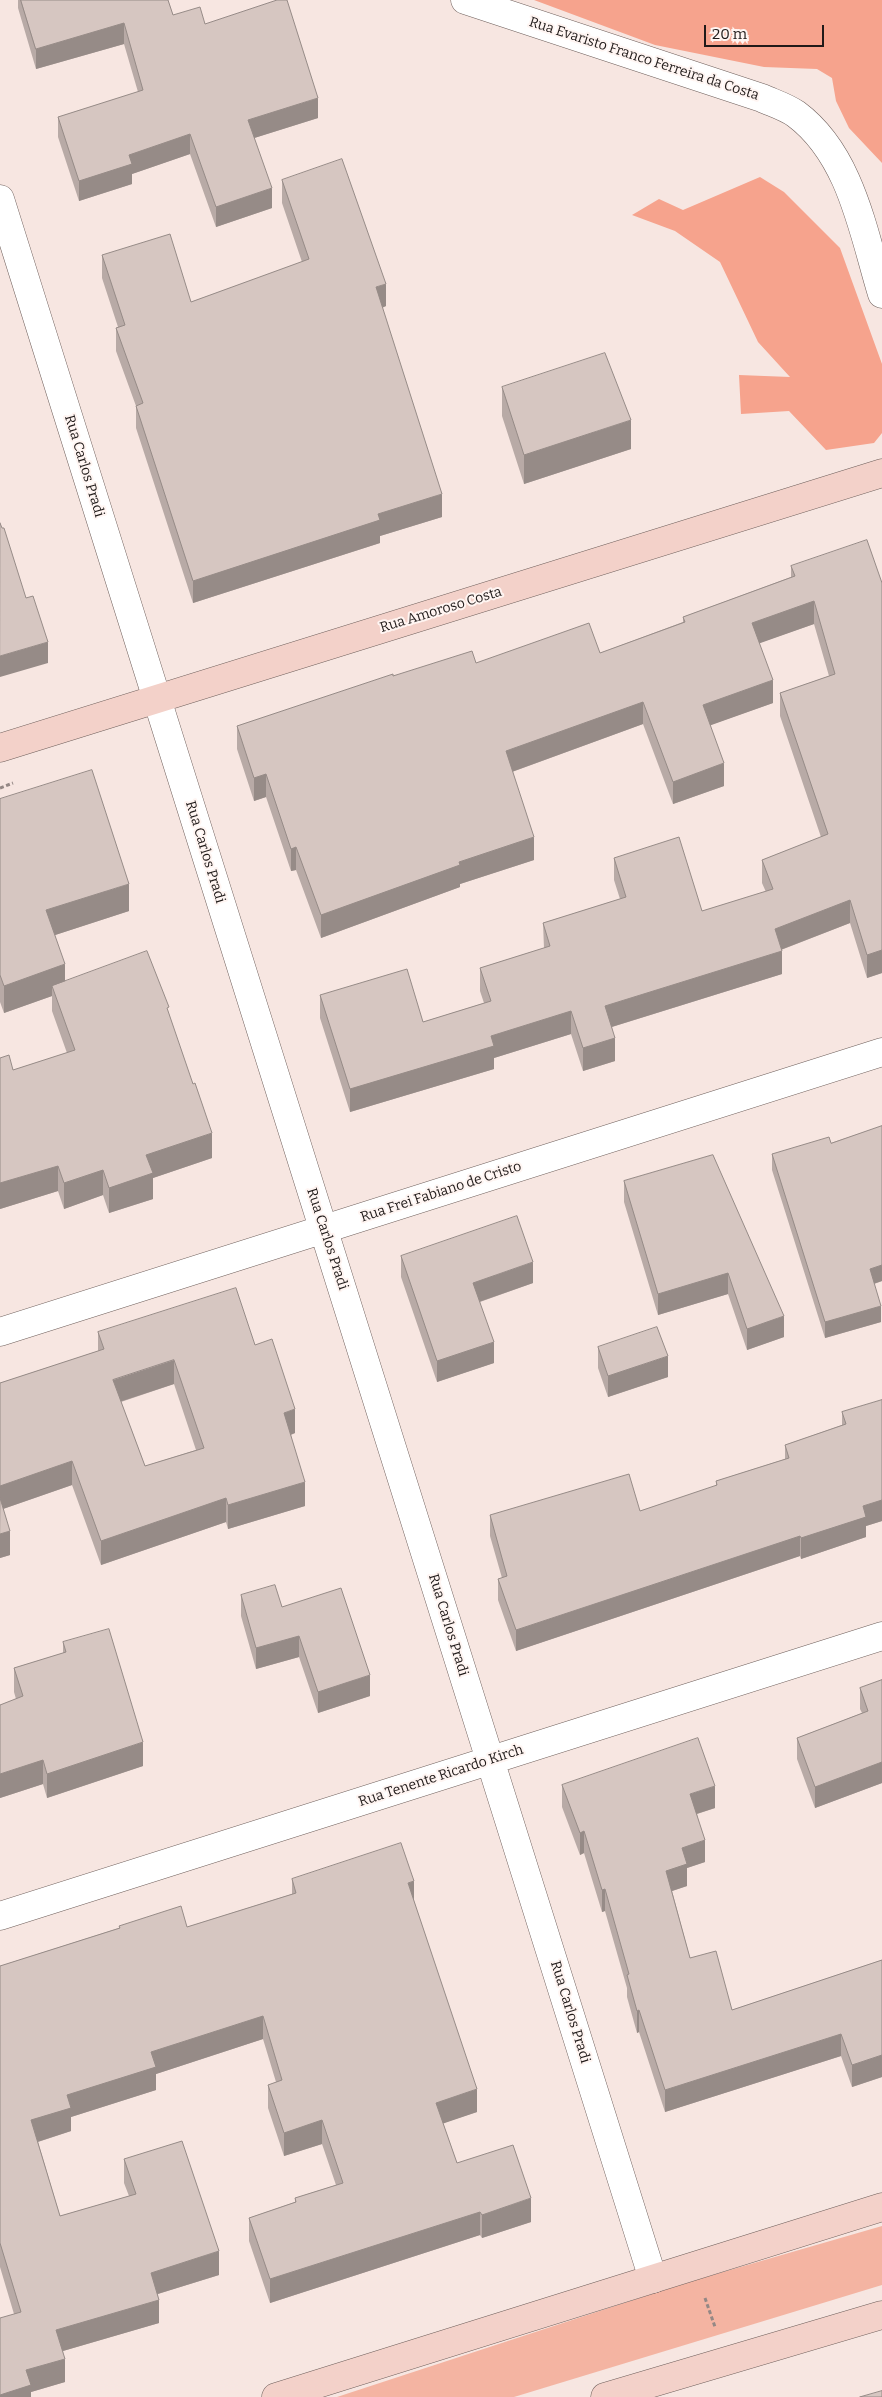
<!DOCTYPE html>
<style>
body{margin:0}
#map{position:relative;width:882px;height:2397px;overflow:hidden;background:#f7e6e1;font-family:Bitter,serif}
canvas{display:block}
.scale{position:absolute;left:704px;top:25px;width:120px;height:22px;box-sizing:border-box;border:2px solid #201a19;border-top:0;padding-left:6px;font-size:15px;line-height:18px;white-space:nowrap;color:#201a19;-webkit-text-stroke:4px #fff5f2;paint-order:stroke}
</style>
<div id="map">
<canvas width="882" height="2397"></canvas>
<div class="scale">20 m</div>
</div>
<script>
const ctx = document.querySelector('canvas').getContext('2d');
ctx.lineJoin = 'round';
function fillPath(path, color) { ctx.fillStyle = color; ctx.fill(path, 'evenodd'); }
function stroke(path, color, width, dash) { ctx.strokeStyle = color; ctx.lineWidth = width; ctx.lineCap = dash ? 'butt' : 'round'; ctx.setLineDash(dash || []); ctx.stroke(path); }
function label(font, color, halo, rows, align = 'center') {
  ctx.font = font + ' Bitter,serif'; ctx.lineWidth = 4; ctx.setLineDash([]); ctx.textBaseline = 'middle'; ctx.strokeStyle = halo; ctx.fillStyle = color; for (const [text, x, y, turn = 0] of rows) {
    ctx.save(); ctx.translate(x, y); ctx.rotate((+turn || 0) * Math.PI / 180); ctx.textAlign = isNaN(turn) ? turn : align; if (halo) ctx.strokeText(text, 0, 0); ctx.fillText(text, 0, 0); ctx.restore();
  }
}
fillPath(new Path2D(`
 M 882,2226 L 882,2285 L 514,2397 L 337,2397 L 685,2283 Z`), '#f4b4a2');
fillPath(new Path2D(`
 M 534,0 L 882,0 L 882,163 L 849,128 L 836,101 L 832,78 L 817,69 L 764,67 L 655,45 Z
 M 760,177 L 784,192 L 840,248 L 882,364 L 882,433 L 874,443 L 826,450 L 789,411 L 741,414 L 739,375 L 790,377 L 758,342 L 720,262 L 675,231 L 632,215 L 659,199 L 683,210 Z`), '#f6a38d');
const street = new Path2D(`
 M 465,0 L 762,98 C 773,103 786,107 796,114 C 851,155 863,232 882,294
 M 0,199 L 653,2279
 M 0,1332 L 882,1052
 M 0,1916 L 882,1636`);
const secondary = new Path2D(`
 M 0,748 L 882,473
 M 276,2397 L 882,2207
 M 605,2397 L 882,2315`);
stroke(street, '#6e5f5b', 29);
stroke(secondary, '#6e5f5b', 29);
stroke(new Path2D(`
 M 0,788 L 13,783
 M 705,2298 L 715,2327`), '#948885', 3, [4, 2.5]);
stroke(street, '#fff', 28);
stroke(secondary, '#f3d1c9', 28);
fillPath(new Path2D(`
 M 18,0 L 168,0 L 173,15 L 205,24 L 318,118 L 254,138 L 272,208 L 216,227 L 190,154 L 132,174 L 132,184 L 79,201 L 58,137 L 58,117 L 138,92 L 124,44 L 36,69 L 18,8 Z
 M 282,180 L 386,306 L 382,308 L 442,517 L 380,536 L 380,543 L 193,603 L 136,428 L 136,406 L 116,351 L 116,328 L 118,327 L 102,278 L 102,255 L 191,302 L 302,262 L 282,203 Z
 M 502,387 L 631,449 L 524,484 L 502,416 Z
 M 791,566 L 882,583 L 882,973 L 867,978 L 850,923 L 781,950 L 782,974 L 612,1027 L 615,1061 L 583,1071 L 571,1034 L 494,1058 L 494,1069 L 350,1112 L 320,1018 L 320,995 L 423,1022 L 484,1003 L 480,991 L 480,968 L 544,948 L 543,923 L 620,899 L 614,880 L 614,858 L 702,911 L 766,892 L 762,883 L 762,860 L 821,837 L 780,716 L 780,693 L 829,676 L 814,624 L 759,643 L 773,703 L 710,725 L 724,786 L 673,804 L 643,724 L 512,772 L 534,860 L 460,884 L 460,887 L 321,938 L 296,870 L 291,871 L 266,797 L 254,801 L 237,749 L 237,726 L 393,676 L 476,663 L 600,653 L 683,622 L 683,617 L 791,577 Z
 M 0,799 L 129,911 L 55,935 L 65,981 L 169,1014 L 212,1158 L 153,1178 L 153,1199 L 109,1213 L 103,1195 L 64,1209 L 58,1191 L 0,1209 L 0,1058 L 13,1070 L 67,1053 L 52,1011 L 52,996 L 4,1013 L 0,1002 Z
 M 882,1126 L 882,1281 L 874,1284 L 881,1322 L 825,1338 L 772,1170 L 772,1154 L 831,1143 Z
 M 713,1155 L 784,1337 L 747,1350 L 728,1294 L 658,1315 L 624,1202 L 624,1181 Z
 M 401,1256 L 533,1283 L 480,1302 L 494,1363 L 437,1382 L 401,1277 Z
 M 98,1332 L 255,1345 L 295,1433 L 291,1435 L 305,1506 L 228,1529 L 226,1522 L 101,1565 L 72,1485 L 3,1509 L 10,1555 L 0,1558 L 0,1383 L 98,1351 ZM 174,1384 L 196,1450 L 145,1466 L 121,1402 Z
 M 598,1347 L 668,1377 L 608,1397 L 598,1368 Z
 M 882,1400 L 882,1521 L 866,1526 L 866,1537 L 801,1559 L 800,1556 L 516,1651 L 498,1600 L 498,1579 L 502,1578 L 490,1536 L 490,1515 L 640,1511 L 716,1486 L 716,1481 L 785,1459 L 785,1445 L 842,1425 L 842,1412 Z
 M 241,1595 L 282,1607 L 370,1696 L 318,1713 L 299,1657 L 256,1669 L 241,1616 Z
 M 63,1642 L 143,1766 L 47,1798 L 43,1784 L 0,1798 L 0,1705 L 16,1699 L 14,1692 L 14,1668 L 63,1653 Z
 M 882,1680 L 882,1783 L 815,1808 L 797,1759 L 797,1738 L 862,1713 L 860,1709 L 860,1688 Z
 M 562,1785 L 715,1808 L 697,1814 L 705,1862 L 687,1868 L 687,1886 L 672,1891 L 690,1958 L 732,2010 L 882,1960 L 882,2077 L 852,2087 L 841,2056 L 665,2112 L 639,2032 L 637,2033 L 627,1997 L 627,1988 L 605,1911 L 602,1912 L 584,1853 L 580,1855 L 562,1807 Z
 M 292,1879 L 414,1901 L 477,2112 L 443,2123 L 457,2163 L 531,2222 L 482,2238 L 480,2235 L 270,2303 L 249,2241 L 249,2218 L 295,2202 L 295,2198 L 336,2185 L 322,2144 L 284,2156 L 268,2108 L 268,2085 L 276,2082 L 263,2039 L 156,2074 L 156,2090 L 71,2117 L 71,2131 L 38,2142 L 60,2216 L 129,2196 L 124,2183 L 124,2159 L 219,2275 L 158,2294 L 159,2323 L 63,2351 L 65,2382 L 31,2392 L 31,2397 L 14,2314 L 0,2267 L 0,1966 L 119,1928 L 119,1926 L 187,1927 L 292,1894 Z`), '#b8aaa6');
fillPath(new Path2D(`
 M 124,23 L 124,44 L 36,69 L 36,49 Z
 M 318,98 L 318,118 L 248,140 L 248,120 Z
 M 190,134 L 190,154 L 132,174 L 132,184 L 79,201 L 79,181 L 129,155 Z
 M 272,188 L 272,208 L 216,227 L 216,207 Z
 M 386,284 L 386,306 L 376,310 L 376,287 Z
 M 631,420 L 631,449 L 524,484 L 524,455 Z
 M 442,494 L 442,517 L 380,536 L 380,543 L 193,603 L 193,581 L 378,514 Z
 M 814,601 L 814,624 L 752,646 L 752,623 Z
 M 48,642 L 48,663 L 0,677 L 0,656 Z
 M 773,680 L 773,703 L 703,728 L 703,705 Z
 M 643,702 L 643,724 L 506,774 L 506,751 Z
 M 724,763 L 724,786 L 673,804 L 673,782 Z
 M 266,774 L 266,797 L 254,801 L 254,778 Z
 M 534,837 L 534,860 L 460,884 L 460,887 L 321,938 L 321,915 L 459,862 Z
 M 296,847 L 296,870 L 291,871 L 291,849 Z
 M 129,884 L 129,911 L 46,938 L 46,910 Z
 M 850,900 L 850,923 L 775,952 L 775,929 Z
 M 882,950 L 882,973 L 867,978 L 867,955 Z
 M 782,951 L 782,974 L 605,1029 L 605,1006 Z
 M 65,964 L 65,992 L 52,986 L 52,996 L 4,1013 L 4,986 Z
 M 571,1011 L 571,1034 L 494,1058 L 494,1069 L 350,1112 L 350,1089 L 491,1036 Z
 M 615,1038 L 615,1061 L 583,1071 L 583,1048 Z
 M 212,1133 L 212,1158 L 153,1178 L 153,1199 L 109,1213 L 109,1188 L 146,1155 Z
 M 58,1166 L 58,1191 L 0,1209 L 0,1183 Z
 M 103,1170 L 103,1195 L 64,1209 L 64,1183 Z
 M 533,1262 L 533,1283 L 473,1304 L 473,1283 Z
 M 882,1265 L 882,1281 L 870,1285 L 870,1269 Z
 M 728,1273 L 728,1294 L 658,1315 L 658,1294 Z
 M 881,1306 L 881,1322 L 825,1338 L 825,1322 Z
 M 784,1316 L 784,1337 L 747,1350 L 747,1329 Z
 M 494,1342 L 494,1363 L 437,1382 L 437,1361 Z
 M 668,1356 L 668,1377 L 608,1397 L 608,1376 Z
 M 174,1360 L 174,1384 L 113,1404 L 113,1380 Z
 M 295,1409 L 295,1433 L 284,1437 L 284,1413 Z
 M 72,1461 L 72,1485 L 0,1510 L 0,1486 Z
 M 305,1482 L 305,1506 L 228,1529 L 228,1505 Z
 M 226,1498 L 226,1522 L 101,1565 L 101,1541 Z
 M 882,1500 L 882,1521 L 866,1526 L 866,1537 L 801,1559 L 801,1538 L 863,1506 Z
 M 10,1531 L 10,1555 L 0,1558 L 0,1534 Z
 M 800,1536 L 800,1556 L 516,1651 L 516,1630 Z
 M 299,1636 L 299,1657 L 256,1669 L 256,1648 Z
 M 370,1675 L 370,1696 L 318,1713 L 318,1692 Z
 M 143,1742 L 143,1766 L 47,1798 L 47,1774 Z
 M 43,1760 L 43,1784 L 0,1798 L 0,1774 Z
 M 882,1762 L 882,1783 L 815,1808 L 815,1787 Z
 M 715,1786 L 715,1808 L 690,1816 L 690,1794 Z
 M 584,1831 L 584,1853 L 580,1855 L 580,1833 Z
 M 705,1840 L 705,1862 L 687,1868 L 687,1886 L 666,1893 L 666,1871 L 682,1848 Z
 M 414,1881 L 414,1904 L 408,1883 Z
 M 605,1889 L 605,1911 L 602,1912 L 602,1890 Z
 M 639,2010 L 639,2032 L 637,2033 L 637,2011 Z
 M 263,2016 L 263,2039 L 156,2074 L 156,2090 L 71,2117 L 71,2131 L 31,2144 L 31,2120 L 67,2095 L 151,2052 Z
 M 841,2034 L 841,2056 L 665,2112 L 665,2090 Z
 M 882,2055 L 882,2077 L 852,2087 L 852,2065 Z
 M 477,2089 L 477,2112 L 436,2126 L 436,2103 Z
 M 322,2120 L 322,2144 L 284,2156 L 284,2133 Z
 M 531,2198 L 531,2222 L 482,2238 L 482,2215 Z
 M 480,2212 L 480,2235 L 270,2303 L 270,2279 Z
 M 219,2251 L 219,2275 L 151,2296 L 151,2273 Z
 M 159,2300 L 159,2323 L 56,2353 L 56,2330 Z
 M 65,2359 L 65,2382 L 31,2392 L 31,2397 L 0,2397 L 0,2395 L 26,2370 Z`), '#968b87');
const building = new Path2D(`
 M 21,0 L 168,0 L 173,15 L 200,7 L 205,24 L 277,0 L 287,0 L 318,98 L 248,120 L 272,188 L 216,207 L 190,134 L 129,155 L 132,164 L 79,181 L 58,117 L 143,90 L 124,23 L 36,49 Z
 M 342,159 L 386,284 L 376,287 L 442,494 L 378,514 L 380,520 L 193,581 L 136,406 L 143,403 L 116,328 L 125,325 L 102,255 L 170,234 L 191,302 L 309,259 L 282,180 Z
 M 605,353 L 631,420 L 524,455 L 502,387 Z
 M 0,523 L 2,528 L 4,528 L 26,598 L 33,596 L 48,642 L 0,656 Z
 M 867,540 L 882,583 L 882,950 L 867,955 L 850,900 L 775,929 L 782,951 L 605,1006 L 615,1038 L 583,1048 L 571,1011 L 491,1036 L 494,1046 L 350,1089 L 320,995 L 407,969 L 423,1022 L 491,1001 L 480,968 L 550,946 L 543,923 L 626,897 L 614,858 L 679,837 L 702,911 L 773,889 L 762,860 L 828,834 L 780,693 L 835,674 L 814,601 L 752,623 L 773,680 L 703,705 L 724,763 L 673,782 L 643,702 L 506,751 L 534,837 L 459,862 L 460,865 L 321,915 L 296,847 L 291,849 L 266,774 L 254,778 L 237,726 L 393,674 L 393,676 L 472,651 L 476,663 L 589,623 L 600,653 L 685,622 L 683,617 L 795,576 L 791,566 Z
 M 92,770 L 129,884 L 46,910 L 65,964 L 4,986 L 0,975 L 0,799 Z
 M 147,951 L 169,1007 L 167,1008 L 193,1084 L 195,1083 L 212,1133 L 146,1155 L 153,1173 L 109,1188 L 103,1170 L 64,1183 L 58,1166 L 0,1183 L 0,1058 L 9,1055 L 13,1070 L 75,1050 L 52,986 Z
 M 882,1126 L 882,1265 L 870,1269 L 881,1306 L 825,1322 L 772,1154 L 829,1137 L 831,1143 Z
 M 713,1155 L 784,1316 L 747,1329 L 728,1273 L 658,1294 L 624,1181 Z
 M 517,1216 L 533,1262 L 473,1283 L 494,1342 L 437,1361 L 401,1256 Z
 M 236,1288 L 255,1345 L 272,1339 L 295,1409 L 284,1413 L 305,1482 L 228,1505 L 226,1498 L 101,1541 L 72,1461 L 0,1486 L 0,1383 L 104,1349 L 98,1332 ZM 174,1360 L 204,1448 L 145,1466 L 113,1380 Z
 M 657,1327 L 668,1356 L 608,1376 L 598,1347 Z
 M 882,1400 L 882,1500 L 863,1506 L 866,1517 L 801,1538 L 800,1536 L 516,1630 L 498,1579 L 507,1576 L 490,1515 L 629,1474 L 640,1511 L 717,1485 L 716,1481 L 789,1458 L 785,1445 L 846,1424 L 842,1412 Z
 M 0,1498 L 10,1531 L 0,1534 Z
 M 275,1585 L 282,1607 L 341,1588 L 370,1675 L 318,1692 L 299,1636 L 256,1648 L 241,1595 Z
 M 109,1629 L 143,1742 L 47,1774 L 43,1760 L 0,1774 L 0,1705 L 23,1696 L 14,1668 L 66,1652 L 63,1642 Z
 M 882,1680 L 882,1762 L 815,1787 L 797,1738 L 868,1711 L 860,1688 Z
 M 698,1738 L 715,1786 L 690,1794 L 705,1840 L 682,1848 L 687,1864 L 666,1871 L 690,1958 L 716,1951 L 732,2010 L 882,1960 L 882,2055 L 852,2065 L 841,2034 L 665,2090 L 639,2010 L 637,2011 L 627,1975 L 629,1974 L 605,1889 L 602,1890 L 584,1831 L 580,1833 L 562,1785 Z
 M 401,1843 L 414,1881 L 408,1883 L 477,2089 L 436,2103 L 457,2163 L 513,2145 L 531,2198 L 482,2215 L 480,2212 L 270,2279 L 249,2218 L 296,2202 L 295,2198 L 343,2183 L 322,2120 L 284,2133 L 268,2085 L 282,2080 L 263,2016 L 151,2052 L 156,2067 L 67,2095 L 71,2108 L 31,2120 L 60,2216 L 136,2194 L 124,2159 L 182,2141 L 219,2251 L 151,2273 L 159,2300 L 56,2330 L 65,2359 L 26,2370 L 31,2385 L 0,2395 L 0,2318 L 21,2312 L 0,2243 L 0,1966 L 120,1928 L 119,1926 L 181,1906 L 187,1927 L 296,1893 L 292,1879 Z
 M 882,2391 L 882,2397 L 860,2397 Z`);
fillPath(building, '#d6c6c1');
stroke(building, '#968b87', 1);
label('14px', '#201a19', '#fff5f2', [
 ["Rua Evaristo Franco Ferreira da Costa",644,59,18],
 ["Rua Carlos Pradi",84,466,73],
 ["Rua Amoroso Costa",441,610,-17],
 ["Rua Carlos Pradi",205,852,73],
 ["Rua Frei Fabiano de Cristo",441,1192,-18],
 ["Rua Carlos Pradi",327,1239,72],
 ["Rua Carlos Pradi",448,1625,73],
 ["Rua Tenente Ricardo Kirch",441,1776,-18],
 ["Rua Carlos Pradi",570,2012,73]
]);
</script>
